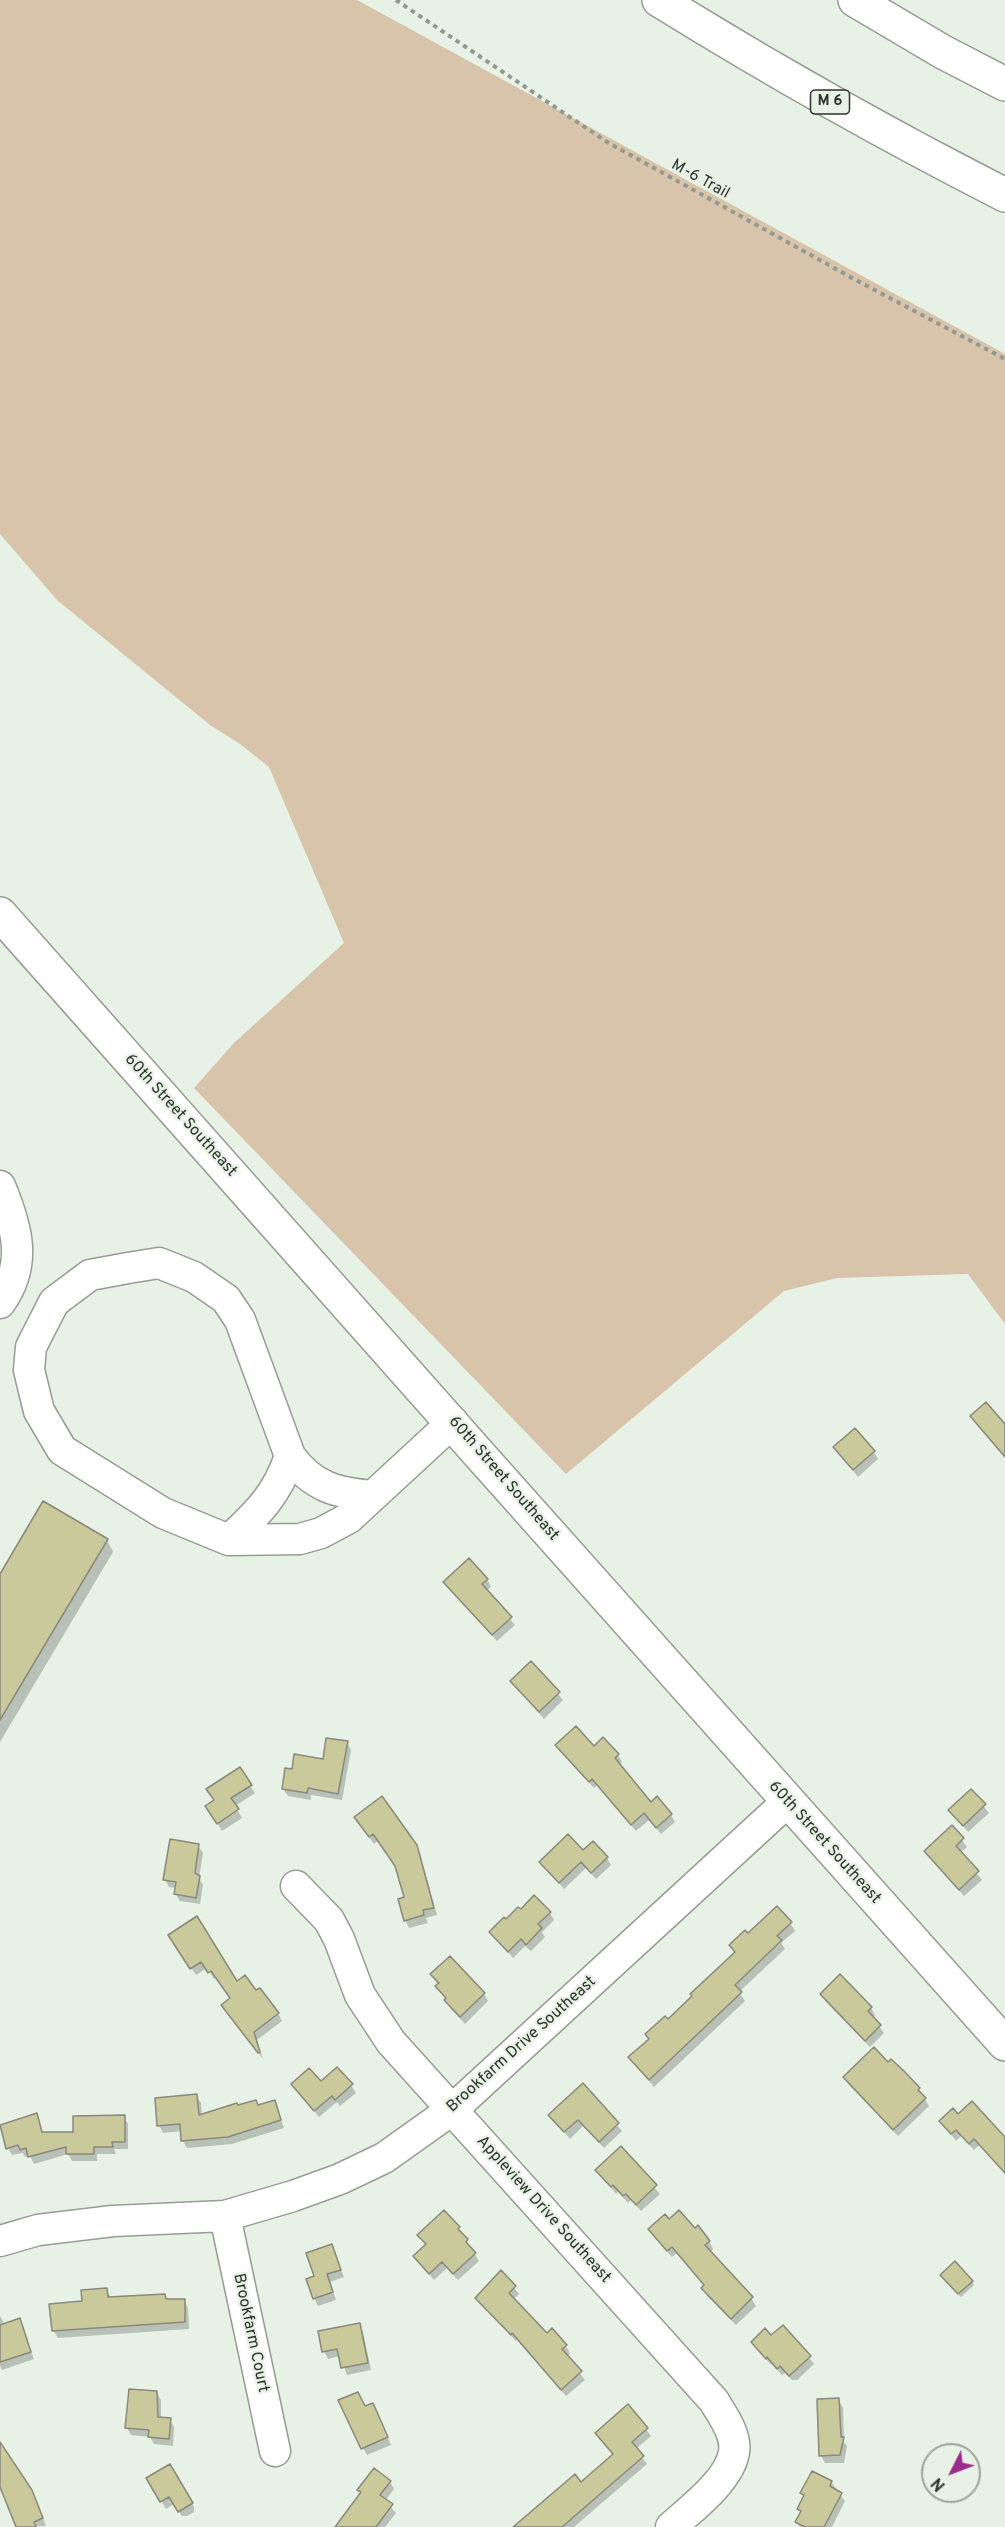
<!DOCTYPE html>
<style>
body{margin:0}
#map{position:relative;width:1005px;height:2527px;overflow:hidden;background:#e7f1e5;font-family:Overpass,sans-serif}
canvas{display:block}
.north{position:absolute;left:921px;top:2443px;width:60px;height:60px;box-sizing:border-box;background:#e7f1e5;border:2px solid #9da49b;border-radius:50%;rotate:228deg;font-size:16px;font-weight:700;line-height:24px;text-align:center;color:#2d312d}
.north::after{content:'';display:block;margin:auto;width:21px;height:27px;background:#9b2c8b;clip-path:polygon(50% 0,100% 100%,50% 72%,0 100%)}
</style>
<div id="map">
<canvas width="1005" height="2527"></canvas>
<div class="north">N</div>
</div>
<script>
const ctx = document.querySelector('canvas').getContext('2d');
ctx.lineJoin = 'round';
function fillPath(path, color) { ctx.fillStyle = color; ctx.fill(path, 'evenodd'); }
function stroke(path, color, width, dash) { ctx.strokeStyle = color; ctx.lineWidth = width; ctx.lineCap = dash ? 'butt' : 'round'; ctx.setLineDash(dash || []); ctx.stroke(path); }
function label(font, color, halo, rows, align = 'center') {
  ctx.font = font + ' Overpass,sans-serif'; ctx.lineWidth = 4.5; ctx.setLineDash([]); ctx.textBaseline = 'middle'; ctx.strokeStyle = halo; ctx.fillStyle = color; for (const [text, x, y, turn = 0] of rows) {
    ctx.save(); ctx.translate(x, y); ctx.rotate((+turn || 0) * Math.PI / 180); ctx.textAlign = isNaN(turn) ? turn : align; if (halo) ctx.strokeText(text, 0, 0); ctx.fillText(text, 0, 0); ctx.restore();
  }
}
fillPath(new Path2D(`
 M 0,0 L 357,0 L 1005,354 L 1005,1324 L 968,1274 L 837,1278 L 784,1291 L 566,1474 L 194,1088 L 234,1043 L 344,943 L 269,767 L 240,744 L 210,725 L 57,600 L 0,534 Z`), '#d7c4aa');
fillPath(new Path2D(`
 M 835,1448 L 874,1452 L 878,1459 L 858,1477 Z
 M 107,1540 L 113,1552 L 0,1742 L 0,1577 Z
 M 487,1579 L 491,1587 L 486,1591 L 515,1625 L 497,1641 L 445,1582 Z
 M 531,1663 L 563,1700 L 544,1719 L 512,1681 Z
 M 347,1743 L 351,1750 L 342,1800 L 311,1795 L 311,1800 L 288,1796 L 283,1789 L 293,1771 L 324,1761 Z
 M 557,1746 L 594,1748 L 618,1755 L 622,1762 L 619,1765 L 651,1804 L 671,1815 L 675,1822 L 661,1834 L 649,1820 L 636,1831 L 597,1785 L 594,1788 Z
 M 250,1786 L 255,1793 L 235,1806 L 242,1818 L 222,1831 L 207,1807 Z
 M 971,1791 L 989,1813 L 968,1832 L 950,1810 Z
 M 360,1825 L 415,1846 L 420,1854 L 437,1915 L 426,1918 L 428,1923 L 409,1928 L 405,1920 L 406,1898 L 397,1868 L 378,1841 L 374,1844 Z
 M 952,1827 L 967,1847 L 960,1853 L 982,1880 L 964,1896 L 926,1851 Z
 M 198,1846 L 203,1853 L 199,1878 L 203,1885 L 200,1904 L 180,1901 L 175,1893 L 176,1888 L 169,1887 L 165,1879 Z
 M 583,1852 L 607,1858 L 611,1865 L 596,1879 L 586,1868 L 564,1889 L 541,1862 Z
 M 550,1913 L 554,1920 L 542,1932 L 545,1937 L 531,1951 L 525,1946 L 513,1958 L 491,1932 L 506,1921 Z
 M 790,1923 L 795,1931 L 781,1943 L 785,1949 L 739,1992 L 745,2001 L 654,2087 L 630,2057 L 735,1953 L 731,1945 L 748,1935 Z
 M 175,1942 L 237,1983 L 256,1992 L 278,2013 L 282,2021 L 257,2040 L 263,2059 L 228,2012 L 231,1999 L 216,1978 L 214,1979 L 207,1968 L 196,1975 Z
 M 432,1975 L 484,1994 L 488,2001 L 465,2024 L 450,2008 Z
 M 840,1977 L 871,2008 L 875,2015 L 873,2018 L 884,2033 L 870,2047 L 826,2002 L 822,1994 Z
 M 888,2064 L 919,2089 L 929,2106 L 898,2136 L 849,2085 L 845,2078 Z
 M 293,2084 L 351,2085 L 356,2093 L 340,2106 L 337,2102 L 319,2117 Z
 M 583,2085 L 622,2131 L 604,2148 L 583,2126 L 570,2139 L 550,2115 Z
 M 196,2096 L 201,2103 L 202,2115 L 258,2107 L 274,2102 L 284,2128 L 232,2144 L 187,2148 L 183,2141 L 182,2131 L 163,2133 L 159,2125 Z
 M 36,2115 L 43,2134 L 75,2134 L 124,2117 L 128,2124 L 128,2149 L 114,2149 L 116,2154 L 97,2154 L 97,2161 L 72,2161 L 68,2154 L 34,2164 L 30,2156 L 25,2157 L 23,2153 L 12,2155 L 8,2148 Z
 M 958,2116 L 1005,2140 L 1005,2174 L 979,2145 L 974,2150 L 961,2136 L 956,2141 L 941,2121 Z
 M 621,2148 L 660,2194 L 641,2211 L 631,2200 L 628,2203 L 618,2192 L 616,2194 L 597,2170 Z
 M 669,2221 L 694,2230 L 709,2241 L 713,2249 L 710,2252 L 751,2298 L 756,2306 L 736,2325 L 707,2296 L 703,2288 L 705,2287 L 677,2253 L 672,2257 L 654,2236 L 650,2229 Z
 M 458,2228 L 479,2261 L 458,2280 L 447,2268 L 434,2280 L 415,2256 L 426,2246 L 419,2235 Z
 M 332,2246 L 344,2277 L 330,2282 L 336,2300 L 318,2306 L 314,2298 L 316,2277 Z
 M 501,2272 L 519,2294 L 513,2300 L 546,2335 L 552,2330 L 566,2346 L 570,2354 L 567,2356 L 585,2380 L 566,2396 L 517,2340 L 516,2341 L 482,2305 L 477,2298 Z
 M 944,2279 L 972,2281 L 974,2285 L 961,2297 Z
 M 106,2289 L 111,2298 L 165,2296 L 167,2300 L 184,2300 L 188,2308 L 189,2329 L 58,2338 L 53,2330 L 83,2302 Z
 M 0,2316 L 5,2325 L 19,2320 L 34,2359 L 2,2370 L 0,2366 Z
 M 359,2325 L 363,2332 L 371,2370 L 347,2375 L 340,2356 L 328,2359 L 324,2351 Z
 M 783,2327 L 814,2364 L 797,2380 L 792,2380 L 785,2373 L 782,2375 L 772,2364 L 771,2365 L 752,2342 L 771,2337 Z
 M 157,2393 L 161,2400 L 161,2419 L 170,2420 L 174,2427 L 173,2446 L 154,2444 L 150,2437 L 131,2435 L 127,2428 Z
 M 839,2400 L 843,2408 L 844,2442 L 847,2446 L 844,2463 L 825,2463 L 821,2456 Z
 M 628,2406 L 651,2436 L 636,2449 L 647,2464 L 574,2527 L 512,2527 L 581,2484 L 614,2456 L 596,2433 Z
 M 365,2408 L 377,2412 L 391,2445 L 367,2455 L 363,2448 Z
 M 0,2445 L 36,2499 L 46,2526 L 17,2527 L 3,2490 L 0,2491 Z
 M 169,2466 L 194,2507 L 194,2512 L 187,2516 L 182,2516 L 174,2504 L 166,2509 L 148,2479 Z
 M 390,2482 L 394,2489 L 385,2501 L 396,2513 L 385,2527 L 348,2527 L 361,2494 L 359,2490 Z
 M 831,2482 L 845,2501 L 832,2527 L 800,2527 L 796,2522 L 801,2513 L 799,2509 L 804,2498 L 802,2493 Z`), '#0003');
const building = new Path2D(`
 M 986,1402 L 1005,1424 L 1005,1457 L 970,1416 Z
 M 855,1428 L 875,1451 L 853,1470 L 833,1447 Z
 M 43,1501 L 108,1539 L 0,1720 L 0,1574 Z
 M 469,1558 L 488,1579 L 482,1584 L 512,1617 L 492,1635 L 443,1582 Z
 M 531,1661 L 560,1692 L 539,1712 L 510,1681 Z
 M 576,1726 L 594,1746 L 603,1737 L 619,1754 L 615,1758 L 651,1802 L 657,1796 L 672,1814 L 656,1828 L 644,1813 L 631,1825 L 592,1779 L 589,1782 L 555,1745 Z
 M 326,1738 L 348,1741 L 338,1794 L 308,1788 L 307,1793 L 282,1789 L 285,1768 L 292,1769 L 294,1754 L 323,1759 Z
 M 240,1767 L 252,1785 L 231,1798 L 239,1809 L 217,1824 L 205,1806 L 214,1800 L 206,1789 Z
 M 971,1789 L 986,1804 L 963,1826 L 948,1810 Z
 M 382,1796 L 417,1845 L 434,1908 L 423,1910 L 424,1915 L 404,1921 L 398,1899 L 404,1897 L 395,1866 L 373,1834 L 369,1837 L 354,1817 Z
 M 952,1825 L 964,1838 L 956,1846 L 979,1871 L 959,1890 L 924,1851 Z
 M 568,1834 L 583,1850 L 593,1841 L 608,1857 L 591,1873 L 581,1862 L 559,1883 L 539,1862 Z
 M 170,1839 L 199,1844 L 195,1873 L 200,1876 L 196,1898 L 174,1894 L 176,1882 L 163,1880 Z
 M 534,1895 L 551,1912 L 538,1924 L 542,1928 L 526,1945 L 521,1939 L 508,1952 L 489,1932 L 504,1917 L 506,1919 L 518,1907 L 521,1909 Z
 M 777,1906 L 792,1922 L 777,1936 L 782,1940 L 735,1985 L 742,1992 L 649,2080 L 628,2057 L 649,2039 L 645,2034 L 665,2016 L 668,2019 L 692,1996 L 690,1994 L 735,1952 L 729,1945 L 745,1930 L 748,1933 Z
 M 197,1916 L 237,1981 L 245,1975 L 256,1990 L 260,1988 L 279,2013 L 254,2032 L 260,2052 L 258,2053 L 221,2005 L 230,1998 L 211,1971 L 208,1973 L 201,1962 L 190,1969 L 168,1935 Z
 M 450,1956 L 485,1993 L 460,2017 L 444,2000 L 446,1998 L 435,1986 L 439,1983 L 430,1974 Z
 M 840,1974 L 872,2007 L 868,2011 L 881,2025 L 865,2041 L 820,1994 Z
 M 874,2047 L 888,2062 L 891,2059 L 904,2071 L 920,2088 L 918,2090 L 926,2098 L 893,2130 L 843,2077 Z
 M 337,2067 L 353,2084 L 335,2100 L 332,2096 L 314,2111 L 291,2084 L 309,2068 L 321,2081 Z
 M 583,2083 L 619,2123 L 599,2142 L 578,2120 L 564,2132 L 548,2115 Z
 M 197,2094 L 199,2115 L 237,2103 L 238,2105 L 256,2100 L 258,2105 L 275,2100 L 281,2120 L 228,2137 L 181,2141 L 180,2124 L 157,2126 L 155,2098 Z
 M 972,2101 L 1005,2137 L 1005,2173 L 974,2139 L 969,2144 L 956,2130 L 951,2134 L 939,2121 L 953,2108 L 958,2114 Z
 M 37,2113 L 42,2132 L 73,2132 L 73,2116 L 125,2115 L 125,2142 L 112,2142 L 113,2147 L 94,2147 L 94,2154 L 66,2154 L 66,2147 L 28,2157 L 26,2148 L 20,2150 L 18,2145 L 6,2149 L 0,2125 Z
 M 621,2146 L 657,2185 L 636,2205 L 626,2194 L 623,2196 L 613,2185 L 611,2187 L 595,2170 Z
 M 444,2210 L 460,2227 L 458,2229 L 468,2239 L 466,2242 L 476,2253 L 453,2274 L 442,2262 L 429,2274 L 413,2256 L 426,2244 L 417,2235 Z
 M 679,2210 L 695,2228 L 698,2225 L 710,2241 L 705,2245 L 753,2297 L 731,2319 L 701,2288 L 704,2285 L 672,2247 L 667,2251 L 648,2229 L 665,2214 L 669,2219 Z
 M 332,2244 L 341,2270 L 327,2274 L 333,2292 L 313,2299 L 306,2279 L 314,2276 L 306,2253 Z
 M 955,2261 L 973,2281 L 958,2294 L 940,2275 Z
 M 501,2270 L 516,2286 L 509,2293 L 547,2333 L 552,2328 L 567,2345 L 562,2349 L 582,2371 L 561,2390 L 512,2333 L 511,2335 L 475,2298 Z
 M 107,2288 L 108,2297 L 165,2294 L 166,2299 L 185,2299 L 185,2322 L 52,2331 L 49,2304 L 82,2301 L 81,2290 Z
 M 20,2318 L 31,2352 L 0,2362 L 0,2325 Z
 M 360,2323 L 368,2363 L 341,2368 L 337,2349 L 322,2352 L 318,2331 Z
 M 783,2325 L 811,2356 L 789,2376 L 780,2366 L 777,2369 L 767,2357 L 766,2359 L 751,2342 L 765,2328 L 771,2335 Z
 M 129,2389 L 157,2391 L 158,2417 L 171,2418 L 169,2439 L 148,2437 L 149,2430 L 125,2428 Z
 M 358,2392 L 365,2406 L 373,2403 L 388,2437 L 361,2449 L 338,2400 Z
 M 839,2398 L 841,2437 L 844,2437 L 840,2455 L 819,2456 L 817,2399 Z
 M 628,2404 L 648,2428 L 632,2442 L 644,2456 L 562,2527 L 513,2527 L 575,2474 L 581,2482 L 613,2454 L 595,2433 Z
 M 0,2442 L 32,2490 L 43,2518 L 34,2522 L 36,2527 L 16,2527 L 0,2487 Z
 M 170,2464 L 193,2503 L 178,2512 L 169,2497 L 160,2502 L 146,2478 Z
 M 374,2468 L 391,2481 L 380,2495 L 393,2504 L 376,2527 L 335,2527 L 361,2492 L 357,2490 Z
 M 812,2471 L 832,2481 L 830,2486 L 842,2493 L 824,2527 L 805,2527 L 795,2522 L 801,2511 L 797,2509 L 804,2495 L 800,2493 Z`);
fillPath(building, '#c9c99b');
stroke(building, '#89897c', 1.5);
const minor = new Path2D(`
 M 0,1186 C 17,1227 28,1264 0,1303
 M 373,1496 C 336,1493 313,1487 290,1456 L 240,1320 L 226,1299 L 194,1277 L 159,1263 L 128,1268 L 90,1275 L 54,1302 L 31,1347 L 29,1370 L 39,1411 L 62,1450 L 163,1513 L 229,1540 L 300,1539 L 321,1533 L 349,1518 L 453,1422
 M 229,1540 C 258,1513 277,1495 290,1456
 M 296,1886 L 329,1920 L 339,1939 L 360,1995 L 391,2042 L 714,2401 C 722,2415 737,2434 734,2452 C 730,2480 691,2509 671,2527
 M 225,2216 L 275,2451
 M 0,2241 L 38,2230 L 113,2221 L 225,2216 L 293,2196 L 340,2179 L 384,2158 L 453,2109 L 787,1802`);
const major = new Path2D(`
 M 0,914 C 335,1290 668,1670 1005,2044`);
const highway = new Path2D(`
 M 659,0 C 772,70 887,135 1005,195
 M 855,0 L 943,52 L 1005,84`);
stroke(minor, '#959e93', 33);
stroke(major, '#959e93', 36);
stroke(highway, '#959e93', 36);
stroke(new Path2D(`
 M 396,0 L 607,142 L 854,279 L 1005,359`), '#929a91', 4, [4.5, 4.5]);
stroke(minor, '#fff', 30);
stroke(major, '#fff', 33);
stroke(highway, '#fff', 33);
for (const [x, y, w] of [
 [830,102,39]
]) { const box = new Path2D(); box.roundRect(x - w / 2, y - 12, w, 24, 4.5); ctx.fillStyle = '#e7f1e5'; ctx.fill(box); stroke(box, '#2d312d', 1.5); }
label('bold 15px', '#2d312d', null, [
 ["M 6",830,102]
]);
label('16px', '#2d312d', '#e7f1e5', [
 ["M-6 Trail",700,180,29],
 ["60th Street Southeast",180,1116,48],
 ["60th Street Southeast",503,1479,49],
 ["60th Street Southeast",824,1843,48],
 ["Brookfarm Drive Southeast",522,2045,-42],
 ["Appleview Drive Southeast",543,2210,48],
 ["Brookfarm Court",250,2333,78]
]);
</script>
